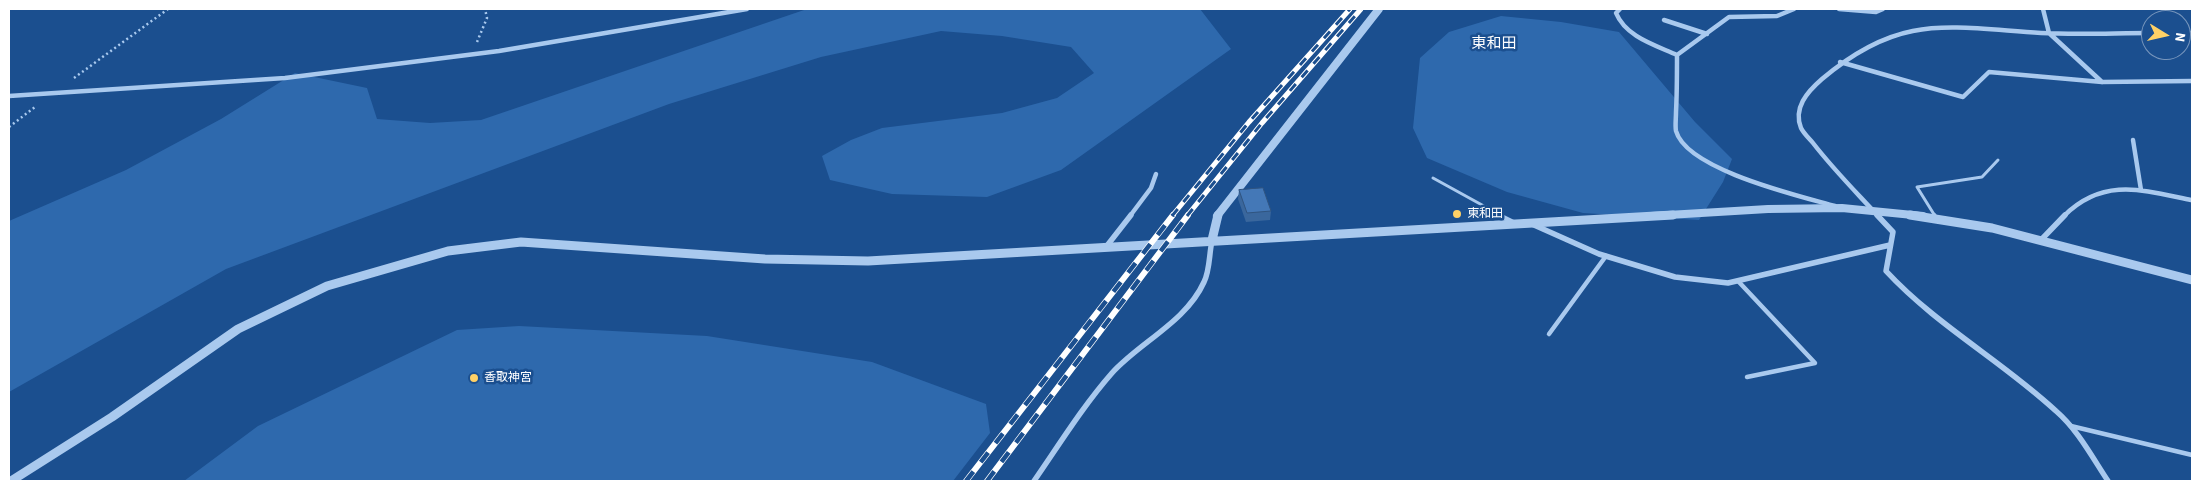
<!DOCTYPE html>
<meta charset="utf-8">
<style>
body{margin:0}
#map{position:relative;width:2201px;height:490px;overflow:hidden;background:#1b4f8f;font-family:"Source Sans 3",sans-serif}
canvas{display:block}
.frame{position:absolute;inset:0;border:10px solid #fff;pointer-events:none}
.north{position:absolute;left:2141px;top:10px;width:50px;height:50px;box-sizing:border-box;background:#1b4f8f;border:1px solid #7695bc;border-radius:50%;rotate:99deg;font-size:14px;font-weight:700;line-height:20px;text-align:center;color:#fff}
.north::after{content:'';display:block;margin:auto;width:18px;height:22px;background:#ffd166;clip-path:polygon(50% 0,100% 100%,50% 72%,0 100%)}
</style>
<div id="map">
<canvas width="2201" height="490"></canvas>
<div class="frame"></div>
<div class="north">N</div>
</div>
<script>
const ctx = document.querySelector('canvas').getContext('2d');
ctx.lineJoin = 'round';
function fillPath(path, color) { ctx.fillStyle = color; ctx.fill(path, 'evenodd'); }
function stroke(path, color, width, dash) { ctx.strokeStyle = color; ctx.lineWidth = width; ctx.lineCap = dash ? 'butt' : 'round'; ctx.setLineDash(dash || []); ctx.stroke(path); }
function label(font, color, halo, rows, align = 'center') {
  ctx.font = font + ' "Source Sans 3","Noto Sans JP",sans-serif'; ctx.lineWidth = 5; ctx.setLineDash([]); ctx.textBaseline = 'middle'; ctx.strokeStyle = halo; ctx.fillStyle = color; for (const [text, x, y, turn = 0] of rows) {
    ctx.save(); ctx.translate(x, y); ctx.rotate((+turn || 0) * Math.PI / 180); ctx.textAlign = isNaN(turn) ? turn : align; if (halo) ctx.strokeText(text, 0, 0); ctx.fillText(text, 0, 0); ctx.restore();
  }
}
fillPath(new Path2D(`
 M 807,9 L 1200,9 L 1231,49 L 1061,170 L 987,197 L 892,194 L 830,180 L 822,156 L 851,140 L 882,128 L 1002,113 L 1057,98 L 1094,73 L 1071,47 L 1002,36 L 941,31 L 821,57 L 669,104 L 226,269 L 9,392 L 9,221 L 126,170 L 221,119 L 295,73 L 367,88 L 377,119 L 430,123 L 481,120 Z
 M 1501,16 L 1561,22 L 1619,32 L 1695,122 L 1732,159 L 1723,182 L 1699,220 L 1583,213 L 1507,192 L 1427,158 L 1413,128 L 1420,58 L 1449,32 Z
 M 519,326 L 707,336 L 872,362 L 986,404 L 990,433 L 953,481 L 184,481 L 258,426 L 457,330 Z`), '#2e69ad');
stroke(new Path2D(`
 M 477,42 L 487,18 L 485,9
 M 74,78 L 168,9
 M 9,127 L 35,107`), '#a9c9ee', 2.5, [2, 3]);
stroke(new Path2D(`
 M 1433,178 L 1502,216
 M 1935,216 L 1917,187 L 1982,177 L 1998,160`), '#a9c9ee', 3);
stroke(new Path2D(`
 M 1499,215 L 1513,222
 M 1934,215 L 1936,218
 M 1738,281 L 1815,363 L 1747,377
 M 1549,334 L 1606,256
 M 2071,426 L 2192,455`), '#a9c9ee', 4.5);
stroke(new Path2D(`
 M 1620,9 L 1616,13 C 1626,37 1655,45 1677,55
 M 1794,9 L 1777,16 L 1729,17 L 1677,55 C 1677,74 1677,93 1676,112 C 1676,118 1675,126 1676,131 C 1687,170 1800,196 1835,206
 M 1839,9 L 1876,12 L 1883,9
 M 2043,9 L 2049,33 L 2102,82
 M 1664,20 L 1707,34
 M 2181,33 L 2192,33
 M 1840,62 L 1963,97 L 1989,72 L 2102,82 L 2192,81
 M 9,96 L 285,78 L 499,51 L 747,9
 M 2133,140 L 2141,190
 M 1130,216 L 1151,188 L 1156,174
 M 1878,216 C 1856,192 1833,169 1813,143 C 1809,138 1804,134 1801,128 C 1793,108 1807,92 1822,79 C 1900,13 1946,27 2041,33 C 2078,35 2115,33 2151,33
 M 2064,216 C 2103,177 2143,190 2191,200`), '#a9c9ee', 4.5);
stroke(new Path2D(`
 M 1877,215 L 1893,232 L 1886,271 C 1936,325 2002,361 2056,411 C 2078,430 2092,457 2108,481
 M 1534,225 L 1599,254 L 1675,277 L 1728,283 L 1890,245
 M 2040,241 L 2065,215
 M 1106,247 L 1131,215
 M 1034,481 C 1059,445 1083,406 1112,373 C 1140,342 1186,322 1204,282 C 1210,270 1209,254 1212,241`), '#a9c9ee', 5.5);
stroke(new Path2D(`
 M 1217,216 L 1379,9
 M 1651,216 L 1768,209 L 1842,208 L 1923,216`), '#a9c9ee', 8);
stroke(new Path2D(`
 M 1910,215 L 1992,228 L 2192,280
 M 1212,240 L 1218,215
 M 11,481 L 112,417 L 238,329 L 327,286 L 448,251 L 521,242 L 765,259 L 868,261 L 1673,215`), '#a9c9ee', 9);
const railFar1 = new Path2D(`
 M 1172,216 L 1249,122 L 1350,9
 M 1187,216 L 1262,123 L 1361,9`);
const rail = new Path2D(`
 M 966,481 L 1173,215
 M 987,481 L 1188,215`);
stroke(railFar1, '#fff', 5);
stroke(rail, '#fff', 6);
stroke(railFar1, '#1b4f8f', 3, [9]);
stroke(rail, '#1b4f8f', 4.5, [12]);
fillPath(new Path2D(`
 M 1239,190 L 1271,211 L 1270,220 L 1246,222 L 1238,199 Z`), '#3a679d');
const building = new Path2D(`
 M 1263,188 L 1271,211 L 1247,213 L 1239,190 Z`);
fillPath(building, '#4478b7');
stroke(building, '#305480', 1);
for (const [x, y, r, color] of [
 [1457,214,5,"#ffd166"],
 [474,378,5,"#ffd166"]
]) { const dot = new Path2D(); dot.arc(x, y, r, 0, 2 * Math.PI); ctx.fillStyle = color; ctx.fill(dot); stroke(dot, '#1b4f8f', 2); }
label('12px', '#fff', '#1b4f8f', [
 ["東和田",1467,214],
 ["香取神宮",484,378]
], 'left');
label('15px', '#fff', '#1b4f8f', [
 ["東和田",1494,45]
]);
</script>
